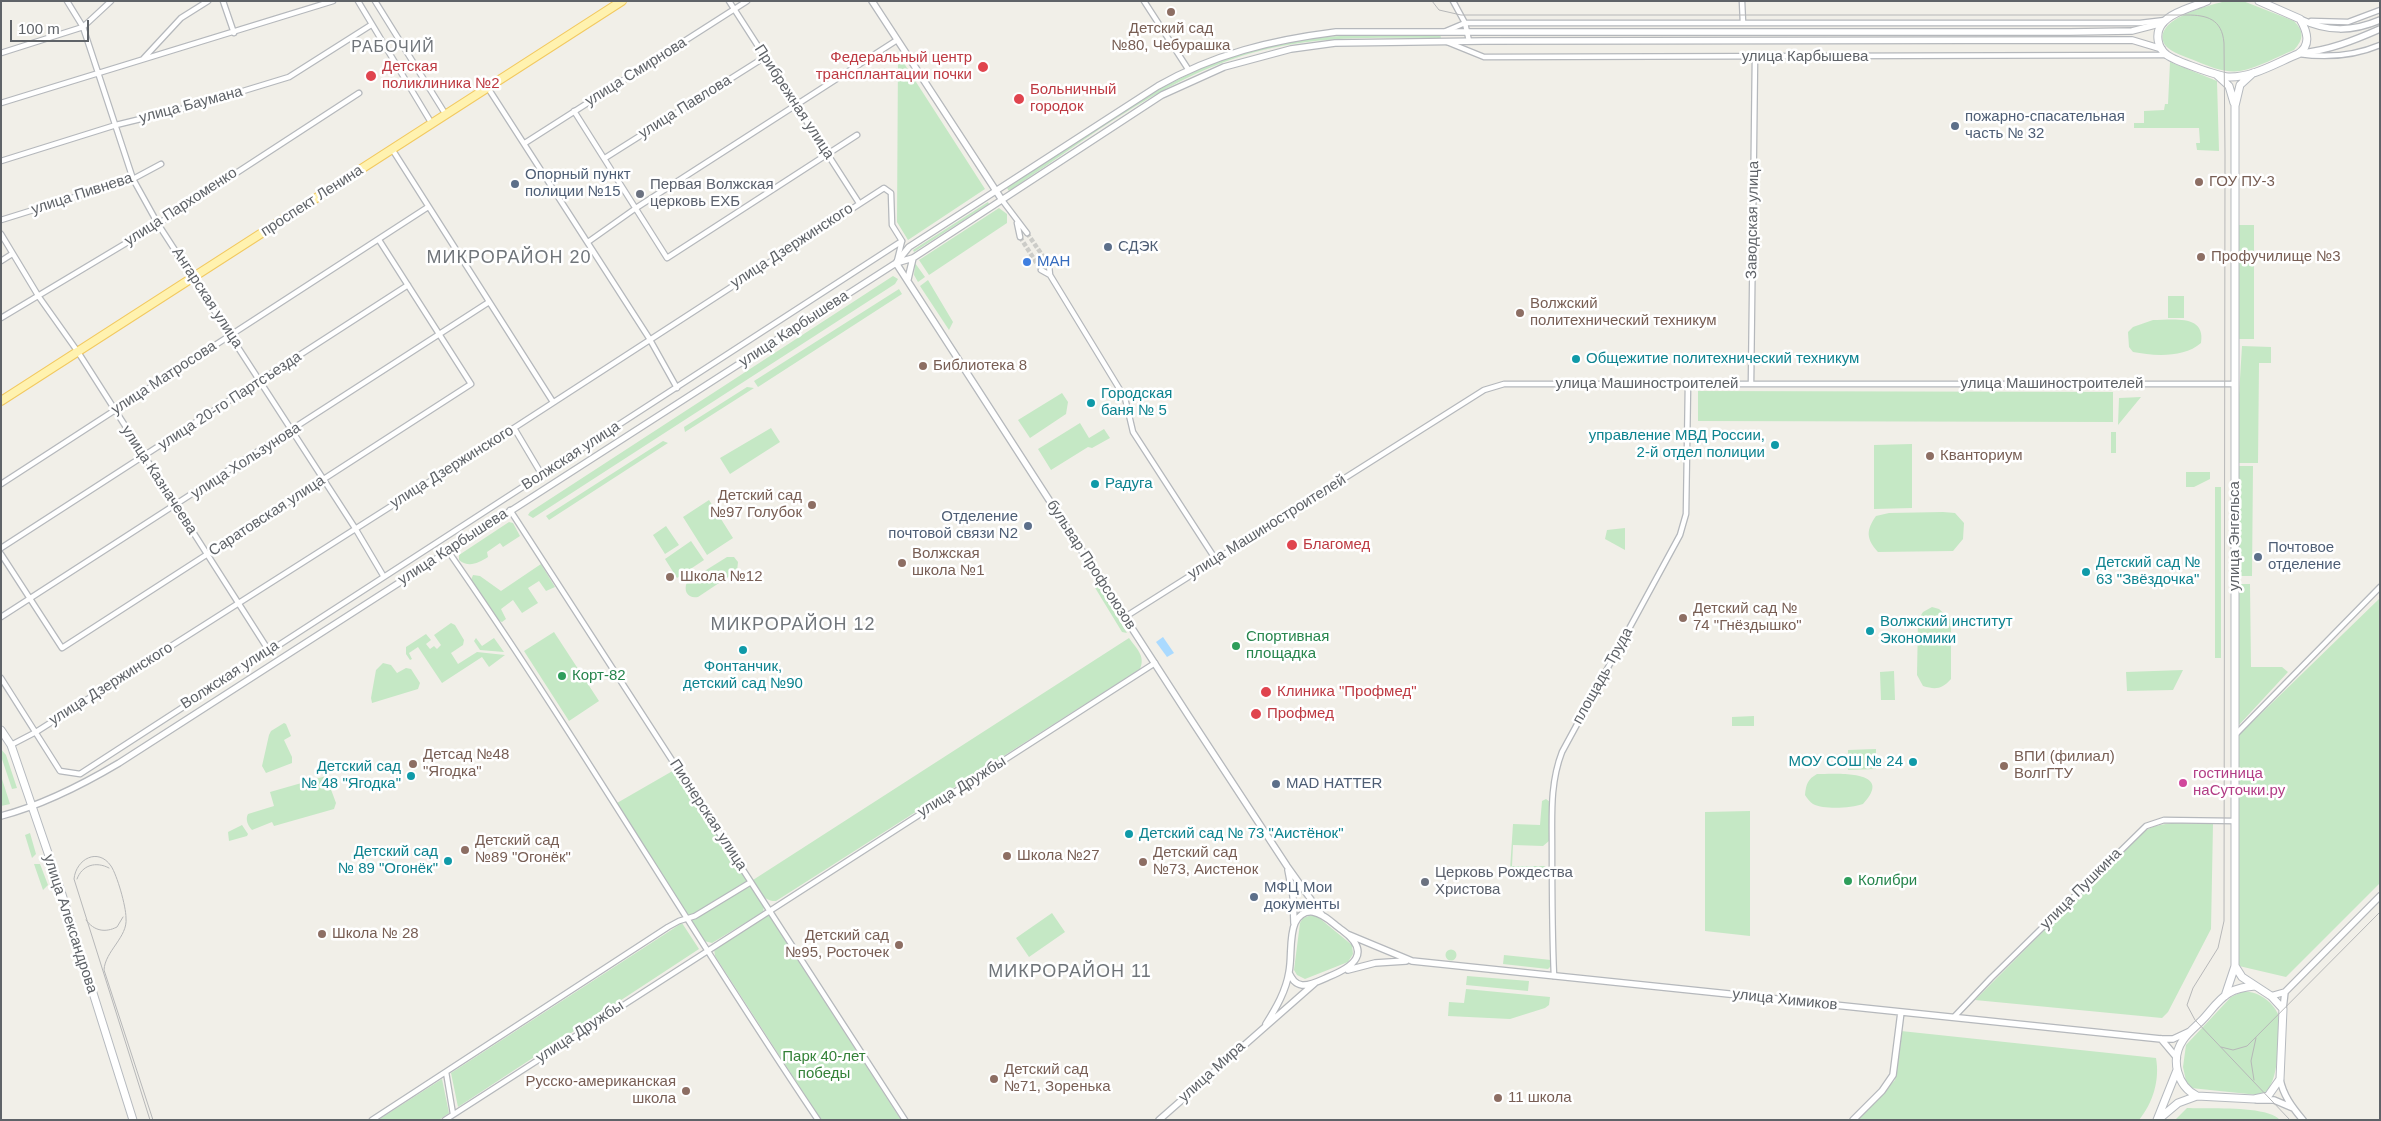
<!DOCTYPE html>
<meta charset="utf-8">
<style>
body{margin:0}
#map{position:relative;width:2381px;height:1121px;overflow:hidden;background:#f1efe8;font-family:Arial,sans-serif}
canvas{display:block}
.frame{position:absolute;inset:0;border:2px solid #5f6368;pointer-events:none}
.scale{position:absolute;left:10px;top:20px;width:79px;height:22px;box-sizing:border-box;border:2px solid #5f6368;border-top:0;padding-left:6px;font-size:15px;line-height:18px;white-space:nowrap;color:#5f6368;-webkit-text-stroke:4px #fff;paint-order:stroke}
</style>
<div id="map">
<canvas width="2381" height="1121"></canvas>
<div class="frame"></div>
<div class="scale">100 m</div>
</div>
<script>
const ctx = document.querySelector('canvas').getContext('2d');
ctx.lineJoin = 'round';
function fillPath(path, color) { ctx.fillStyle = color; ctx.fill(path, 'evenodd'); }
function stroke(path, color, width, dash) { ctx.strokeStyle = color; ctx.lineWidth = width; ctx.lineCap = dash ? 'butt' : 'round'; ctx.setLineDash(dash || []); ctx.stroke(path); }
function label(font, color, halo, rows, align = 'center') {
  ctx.font = font + ' Arial,sans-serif'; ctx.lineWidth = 5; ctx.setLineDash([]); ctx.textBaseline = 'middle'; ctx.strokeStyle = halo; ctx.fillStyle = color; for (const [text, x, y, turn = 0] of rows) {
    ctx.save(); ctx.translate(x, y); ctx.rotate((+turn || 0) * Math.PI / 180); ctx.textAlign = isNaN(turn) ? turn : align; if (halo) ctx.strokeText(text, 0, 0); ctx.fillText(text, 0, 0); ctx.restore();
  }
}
fillPath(new Path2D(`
 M 2226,1 L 2243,1 L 2294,21 C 2304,31 2304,39 2294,50 C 2278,56 2258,68 2240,71 C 2225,73 2210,67 2196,61 C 2187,57 2171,53 2165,45 C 2150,19 2211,5 2226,1 Z
 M 1440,34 L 1441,38 C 1391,38 1342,36 1293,44 C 1185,60 1098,132 1009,191 L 1007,188 C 1096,130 1184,58 1292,41 C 1341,33 1391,35 1440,34 Z
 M 898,54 L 985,189 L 908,240 L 897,222 Z
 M 2170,62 L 2217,81 L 2219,151 L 2197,150 L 2196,143 L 2200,143 L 2199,128 L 2134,128 L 2134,123 L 2144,123 L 2144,111 L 2164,110 L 2165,104 L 2168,104 Z
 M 988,202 L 989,204 L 914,252 L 913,250 Z
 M 999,208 L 1007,214 L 1007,223 L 929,275 L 919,260 Z
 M 2239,225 L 2254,225 L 2254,339 L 2239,339 Z
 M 915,263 L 925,277 L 918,282 L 914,275 Z
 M 893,276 L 898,279 L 895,284 L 533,518 L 528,515 L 530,512 Z
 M 928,280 L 953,322 L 949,330 L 920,286 Z
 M 899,289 L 902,294 L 758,387 L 754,381 Z
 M 2168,296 L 2184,296 L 2184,318 L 2168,318 Z
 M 2153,320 C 2173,320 2206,314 2201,343 C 2184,358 2154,356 2133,352 L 2129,347 L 2128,332 L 2133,327 Z
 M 2242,346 L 2271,347 L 2271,363 L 2259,363 L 2258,463 L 2238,463 L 2239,395 Z
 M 747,387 L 754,388 L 685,432 L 684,427 Z
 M 1698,391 L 2113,392 L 2113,422 L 1698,421 Z
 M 1062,393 L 1068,402 L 1066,414 L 1030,438 L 1018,420 Z
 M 2141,397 L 2118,425 L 2119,398 Z
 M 1080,423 L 1089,438 L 1104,429 L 1110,438 L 1092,448 L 1088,447 L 1051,470 L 1038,449 Z
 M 771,428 L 780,442 L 730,474 L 720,458 Z
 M 2111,432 L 2116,432 L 2116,453 L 2111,453 Z
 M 663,441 L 668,443 L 549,520 L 546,516 Z
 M 1912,444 L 1912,508 L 1874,509 L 1874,445 Z
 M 2239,466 L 2253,466 L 2252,576 L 2239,576 Z
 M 2186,472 L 2210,472 L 2210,479 L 2194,487 L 2186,487 Z
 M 2215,487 L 2221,487 L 2221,658 L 2215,658 Z
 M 709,500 L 733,538 L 707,555 L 683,517 Z
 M 1943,512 L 1955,513 L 1964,523 L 1963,539 L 1953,551 L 1878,552 C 1866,539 1866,530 1876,516 L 1889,513 Z
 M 509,522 L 513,523 L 520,536 L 503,547 L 500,543 L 487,552 L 488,557 C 478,563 469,568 459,560 L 459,555 Z
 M 666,526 L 679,545 L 665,554 L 653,535 Z
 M 1625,528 L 1625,550 L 1605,539 L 1607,530 Z
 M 691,541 L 704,560 L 677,578 L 665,559 Z
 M 727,557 L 734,557 L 738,562 L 737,571 L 698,597 C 688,599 683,591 687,582 Z
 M 541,564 L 555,587 L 546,591 L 539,581 L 528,588 L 538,603 L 522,613 L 513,600 L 501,609 L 506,619 L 502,622 L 497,620 L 471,580 L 473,575 L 480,576 L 501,591 Z
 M 1095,581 L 1127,633 L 1122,632 L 1094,586 Z
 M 2239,584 L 2250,584 L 2251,667 L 2282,667 L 2288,672 L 2238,726 Z
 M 2380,598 L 2380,883 L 2286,977 L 2239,966 L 2238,736 Z
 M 1932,607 L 1939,609 L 1951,620 L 1951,679 C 1942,689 1936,690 1923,686 L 1917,675 L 1918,620 L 1923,612 Z
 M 451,623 L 455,625 L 464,640 L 463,645 L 451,653 L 458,664 L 477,652 L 505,655 L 489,667 L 482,657 L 442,683 L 418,647 L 409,653 L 412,659 L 410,660 L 406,654 L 406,647 L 426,634 L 431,640 L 426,644 L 430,649 L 434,646 L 437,649 L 441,645 L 434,635 Z
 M 554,632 L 599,701 L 569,721 L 524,651 Z
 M 476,638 L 482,646 L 494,638 L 504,652 L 480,650 L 474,641 Z
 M 1129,638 C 1136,648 1146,656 1140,669 L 776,901 C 763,902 759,889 753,880 Z
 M 383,663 L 391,665 L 397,673 L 406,668 L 411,669 L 420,683 L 418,689 L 372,703 L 371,698 L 376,670 Z
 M 2183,670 L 2173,690 L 2127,691 L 2126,672 Z
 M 1894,671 L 1895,700 L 1881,700 L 1880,672 Z
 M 1754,716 L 1754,726 L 1732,726 L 1732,717 Z
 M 284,723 L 286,724 L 291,736 L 284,740 L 292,757 L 292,763 L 266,773 L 262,766 L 269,735 L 271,731 Z
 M 1,749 L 6,755 L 17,788 L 12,789 L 1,756 Z
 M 1876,749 L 1876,769 L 1848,770 L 1848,750 Z
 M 676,769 L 764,907 L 763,912 L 712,943 L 704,941 L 617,803 Z
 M 1817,774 C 1835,774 1896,769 1863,804 C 1851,808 1825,810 1813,804 C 1810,802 1807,798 1805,795 C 1806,784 1808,779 1817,774 Z
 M 1,776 L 10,804 L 1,806 Z
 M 326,776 L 336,803 L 334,809 L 274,826 L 272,822 L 252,830 C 248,826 245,819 248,814 L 274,806 L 270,792 Z
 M 1546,799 L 1550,802 L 1549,841 L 1543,846 L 1513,845 L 1512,866 L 1544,866 L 1548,868 L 1548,872 L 1544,874 L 1512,873 L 1510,870 L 1513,824 L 1540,825 L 1542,801 Z
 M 1750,811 L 1750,936 L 1705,931 L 1705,812 Z
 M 2171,823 L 2213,824 L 2211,929 L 2168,1012 L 2162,1018 L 1975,1000 L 2142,832 L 2155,826 Z
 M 242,825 L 248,834 L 247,836 L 229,841 L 228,832 Z
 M 30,833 L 36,854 L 32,858 L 25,835 Z
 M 34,864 L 40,864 L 48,885 L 43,890 Z
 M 1052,913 L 1065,932 L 1029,957 L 1016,938 Z
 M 768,914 L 901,1120 L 821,1120 L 715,956 L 714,949 Z
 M 1312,915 L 1318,917 L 1352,945 L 1353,954 L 1348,962 L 1305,979 L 1297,975 L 1294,970 L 1300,923 L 1303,918 Z
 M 682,923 L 699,949 L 458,1107 L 451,1073 Z
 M1445.5 955a5.5 5.5 0 1 1 11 0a5.5 5.5 0 1 1-11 0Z
 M 1504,955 L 1551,960 L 1551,966 L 1548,969 L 1503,964 Z
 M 1467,976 L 1529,981 L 1528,991 L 1466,985 Z
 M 1466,989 L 1550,997 L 1549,1005 L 1545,1008 L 1510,1019 L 1448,1016 L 1449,1002 L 1464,1003 Z
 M 2242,992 C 2257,990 2272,1001 2278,1014 C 2278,1032 2282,1093 2258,1095 L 2191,1088 L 2186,1081 L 2183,1067 L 2186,1045 L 2231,997 Z
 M 1901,1031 L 2156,1058 C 2160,1080 2153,1103 2139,1120 L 1857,1120 L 1895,1080 Z
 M 442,1079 L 449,1113 L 439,1120 L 378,1120 Z
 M 2187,1108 C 2208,1109 2267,1105 2280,1120 L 2175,1120 Z`), '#c5e8c5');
fillPath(new Path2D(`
 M 1163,637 L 1174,653 L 1167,657 L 1156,642 Z`), '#aadaff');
stroke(new Path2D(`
 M 1027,233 L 1049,265
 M 1020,237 L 1041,270`), '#ccccc8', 4.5, [4.5, 2]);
const minor = new Path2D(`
 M 67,1 L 83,27 L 133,179 L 158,224 L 355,528 L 384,577
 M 223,1 L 234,33
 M 358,1 L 432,124
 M 375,1 L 446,115
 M 729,1 L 859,203
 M 1144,1 L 1188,69
 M 1453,1 L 1465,23 L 1469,41
 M 1742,1 L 1743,23
 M 2311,21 L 2348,22 L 2380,10
 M 1446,31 L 1465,23 L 2140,23 L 2165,20
 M 1447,42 L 1484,57 L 2166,55
 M 1,53 L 83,27 L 111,1
 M 2299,54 C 2327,58 2354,56 2380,45
 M 143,59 L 181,18 L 208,1
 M 488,88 L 649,338 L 677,388
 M 1,103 L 333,1
 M 574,111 L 667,258 L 857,135
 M 525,143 L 747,1
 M 392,149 L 553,402
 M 605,158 L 765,57
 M 1,161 L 116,125 L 194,106 L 289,77 L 371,25
 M 1002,200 L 1027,233
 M 1,220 L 133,179 L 161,164
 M 1017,223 L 1020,237
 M 1,234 L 39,297 L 78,352 L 269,651
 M 588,242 L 636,208 L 897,40
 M 1,261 L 12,254
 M 1049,265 L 1050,275 L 1125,398 L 1133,432 L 1216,560
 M 1041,270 L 1050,275
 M 1,318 L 158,224 L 359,93
 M 1751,384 L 1755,57
 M 514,428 L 542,475
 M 1,484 L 428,207
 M 510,510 L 905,1120
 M 1,548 L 408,285
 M 448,551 C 577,736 691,932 818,1120
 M 1,554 L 62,648 L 471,384 L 379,240
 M 1,617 L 489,302
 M 1125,617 L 1484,390 L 1504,384 L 2234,384
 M 1,678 L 60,771 L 80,774 L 902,241
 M 2236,734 L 2380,587
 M 11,745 L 36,732 L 514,428 L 884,188 L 891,193 L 892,225 L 902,241 L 897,261
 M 1554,976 C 1552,933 1552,890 1552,846 C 1552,814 1550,783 1562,752 L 1680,535 L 1686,514 L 1688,384
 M 1954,1017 L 1991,978 L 2146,826 L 2164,820 L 2235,821
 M 446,1072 L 453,1114
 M 372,1120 L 668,927 L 679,921 L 695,916 L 751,882
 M 445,1120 L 1155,663`);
const tertiary = new Path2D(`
 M 872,1 L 1002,200
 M 2300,19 C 2327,32 2352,32 2380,20
 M 2300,53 C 2328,51 2355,40 2380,29
 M 896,263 L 913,258 L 1162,95 L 1224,67 L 1291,49 L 1335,43 L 1484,41 L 2132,40 L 2162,49
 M 896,263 L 1188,715 L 1287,866 L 1322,915
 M 908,279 L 913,258
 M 1,816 C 43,805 82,785 119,763 L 896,263 L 909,247 L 1158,86 C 1214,54 1272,40 1336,32 L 2070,32 L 2132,31 L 2163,23
 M 1288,870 L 1293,896 L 1294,923
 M 1347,934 L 1412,961 L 2161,1039 L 2173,1039 L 2188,1032
 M 1348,970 L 1375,963 L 1406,961
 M 2271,996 L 2285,992 L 2380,896
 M 2283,1009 L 2285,992
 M 1266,1024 C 1276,1008 1286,991 1289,972 C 1292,957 1289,937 1295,923 C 1299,915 1305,911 1313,912 C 1325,914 1333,924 1342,930 C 1373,953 1353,967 1328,977 C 1321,980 1310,986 1302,985 C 1295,984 1292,979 1289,973
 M 2161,1039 L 2177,1058
 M 2280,1079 C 2283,1095 2292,1107 2303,1120
 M 2257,1100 L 2274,1100 L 2293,1108
 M 1159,1120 L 1315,983
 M 1853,1120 L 1882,1091 L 1893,1075 L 1901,1012`);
const secondary = new Path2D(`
 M 2207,1 C 2193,7 2171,12 2162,24 C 2155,33 2157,48 2167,55 C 2175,61 2218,76 2228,77 C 2252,78 2276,63 2298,54 C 2312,45 2307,31 2300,19 L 2259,1
 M 2217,75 L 2229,86 L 2234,103
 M 1,730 L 11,745 L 60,888 L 133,1120
 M 2235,966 L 2242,977 L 2271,996 L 2283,1009 L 2280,1079 L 2268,1096 L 2254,1099 L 2197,1096 C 2177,1086 2170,1059 2183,1040 C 2189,1031 2198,1025 2205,1017 C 2212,1009 2220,998 2229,993 C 2237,988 2246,987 2255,986
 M 2225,996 L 2235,966 L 2235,106 L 2240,85 L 2253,73
 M 2159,1119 L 2178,1103 L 2197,1096
 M 2157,1120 L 2177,1070`);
const primary = new Path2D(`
 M 1,401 L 622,1`);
stroke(minor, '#b5b8bc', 7);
stroke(tertiary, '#b5b8bc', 8);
stroke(secondary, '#b6babf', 9);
stroke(primary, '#f2c960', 10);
stroke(minor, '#fff', 4.5);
stroke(tertiary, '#fff', 5.5);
stroke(secondary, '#fff', 7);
stroke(primary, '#fff2af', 8);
stroke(new Path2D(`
 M 1432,1 L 1439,10 L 1461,15 L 2187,15 C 2207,15 2222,19 2224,43 L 2225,155 L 2224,921 L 2218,948 L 2193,988 L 2187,1005 L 2195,1020 L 2290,1120
 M 77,879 C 82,865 96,861 109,868
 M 86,920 C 94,931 105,933 117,927 L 123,917
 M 2221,1047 L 2233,1050 L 2247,1046 L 2380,912
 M 2254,1080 L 2251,1061 L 2256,1038
 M 150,1120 L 74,879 C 76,859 98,847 111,866 C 117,875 126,906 126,918 C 128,937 105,951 104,970 L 153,1120`), '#b6b7b8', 1);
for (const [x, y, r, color] of [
 [1171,12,5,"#8d6e63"],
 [983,67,6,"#e0444e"],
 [371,76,6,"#e0444e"],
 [1019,99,6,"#e0444e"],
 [1955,126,5,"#5c6f8a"],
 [2199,182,5,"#8d6e63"],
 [515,184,5,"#5c6f8a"],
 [640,194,5,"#6b7280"],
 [1108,247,5,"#5c6f8a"],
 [2201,257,5,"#8d6e63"],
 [1027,262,5,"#3f7fe0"],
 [1520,313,5,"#8d6e63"],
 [1576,359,5,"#0f9aa8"],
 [923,366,5,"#8d6e63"],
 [1091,403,5,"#0f9aa8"],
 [1775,445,5,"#0f9aa8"],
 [1930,456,5,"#8d6e63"],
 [1095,484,5,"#0f9aa8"],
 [812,505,5,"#8d6e63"],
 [1028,526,5,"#5c6f8a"],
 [1292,545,6,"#e0444e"],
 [2258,557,5,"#5c6f8a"],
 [902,563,5,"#8d6e63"],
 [2086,572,5,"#0f9aa8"],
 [670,577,5,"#8d6e63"],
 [1683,618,5,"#8d6e63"],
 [1870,631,5,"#0f9aa8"],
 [1236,646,5,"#2e9e5b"],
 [743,650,5,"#0f9aa8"],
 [562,676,5,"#2e9e5b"],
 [1266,692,6,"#e0444e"],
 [1256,714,6,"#e0444e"],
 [1913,762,5,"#0f9aa8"],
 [413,764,5,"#8d6e63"],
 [2004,766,5,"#8d6e63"],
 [411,776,5,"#0f9aa8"],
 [2183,783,5,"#d1479c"],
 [1276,784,5,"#5c6f8a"],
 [1129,834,5,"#0f9aa8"],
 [465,850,5,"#8d6e63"],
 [1007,856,5,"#8d6e63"],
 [448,861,5,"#0f9aa8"],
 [1143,862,5,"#8d6e63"],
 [1848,881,5,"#2e9e5b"],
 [1425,882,5,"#6b7280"],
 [1254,897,5,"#5c6f8a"],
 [322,934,5,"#8d6e63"],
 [899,945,5,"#8d6e63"],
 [994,1079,5,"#8d6e63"],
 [686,1091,5,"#8d6e63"],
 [1498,1098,5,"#8d6e63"]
]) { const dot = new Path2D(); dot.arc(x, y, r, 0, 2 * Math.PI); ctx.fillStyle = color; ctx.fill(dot); stroke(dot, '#fff', 2); }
label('15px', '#785e54', '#fff', [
 ["Детский сад",1171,29,"center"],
 ["№80, Чебурашка",1171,46,"center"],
 ["ГОУ ПУ-3",2209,182],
 ["Профучилище №3",2211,257],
 ["Волжский",1530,304],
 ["политехнический техникум",1530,321],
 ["Библиотека 8",933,366],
 ["Кванториум",1940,456],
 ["Детский сад",802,496,"right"],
 ["№97 Голубок",802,513,"right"],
 ["Волжская",912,554],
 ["школа №1",912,571],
 ["Школа №12",680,577],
 ["Детский сад №",1693,609],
 ["74 \"Гнёздышко\"",1693,626],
 ["Детсад №48",423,755],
 ["\"Ягодка\"",423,772],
 ["ВПИ (филиал)",2014,757],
 ["ВолгГТУ",2014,774],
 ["Детский сад",475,841],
 ["№89 \"Огонёк\"",475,858],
 ["Детский сад",1153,853],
 ["№73, Аистенок",1153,870],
 ["Школа №27",1017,856],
 ["Школа № 28",332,934],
 ["Детский сад",889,936,"right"],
 ["№95, Росточек",889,953,"right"],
 ["Детский сад",1004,1070],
 ["№71, Зоренька",1004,1087],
 ["Русско-американская",676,1082,"right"],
 ["школа",676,1099,"right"],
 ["11 школа",1508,1098]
], 'left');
label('15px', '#5f6368', '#fff', [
 ["улица Карбышева",1805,57],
 ["улица Смирнова",636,72,-32],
 ["Прибрежная улица",794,102,57],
 ["улица Баумана",191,105,-15],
 ["улица Павлова",685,107,-32],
 ["улица Пивнева",82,194,-18],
 ["проспект Ленина",312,201,-33],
 ["улица Пархоменко",181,207,-33],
 ["Заводская улица",1753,220,-89],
 ["улица Дзержинского",792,246,-33],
 ["Ангарская улица",207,298,57],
 ["улица Карбышева",794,329,-33],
 ["улица Матросова",164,378,-33],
 ["улица Машиностроителей",1647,384],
 ["улица Машиностроителей",2052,384],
 ["улица 20-го Партсъезда",230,401,-33],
 ["Волжская улица",571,456,-33],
 ["улица Хользунова",246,461,-33],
 ["улица Дзержинского",452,467,-32],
 ["улица Казначеева",159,480,57],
 ["Саратовская улица",267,516,-33],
 ["улица Машиностроителей",1267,527,-32],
 ["улица Энгельса",2235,536,-90],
 ["улица Карбышева",453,547,-33],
 ["бульвар Профсоюзов",1091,565,57],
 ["Волжская улица",230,675,-33],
 ["площадь Труда",1603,676,-61],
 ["улица Дзержинского",111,684,-32],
 ["улица Дружбы",962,787,-32],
 ["Пионерская улица",708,815,57],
 ["улица Пушкина",2081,889,-45],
 ["улица Александрова",70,924,72],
 ["улица Химиков",1785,1000,6],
 ["улица Дружбы",580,1032,-33],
 ["улица Мира",1212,1072,-42]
]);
label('15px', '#be3a42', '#fff', [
 ["Федеральный центр",972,58,"right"],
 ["трансплантации почки",972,75,"right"],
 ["Детская",382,67],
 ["поликлиника №2",382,84],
 ["Больничный",1030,90],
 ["городок",1030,107],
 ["Благомед",1303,545],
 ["Клиника \"Профмед\"",1277,692],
 ["Профмед",1267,714]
], 'left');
label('15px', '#4e5e75', '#fff', [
 ["пожарно-спасательная",1965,117],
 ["часть № 32",1965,134],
 ["Опорный пункт",525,175],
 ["полиции №15",525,192],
 ["СДЭК",1118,247],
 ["Отделение",1018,517,"right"],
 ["почтовой связи N2",1018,534,"right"],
 ["Почтовое",2268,548],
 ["отделение",2268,565],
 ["MAD HATTER",1286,784],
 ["МФЦ Мои",1264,888],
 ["документы",1264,905]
], 'left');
label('15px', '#5b616d', '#fff', [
 ["Первая Волжская",650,185],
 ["церковь ЕХБ",650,202],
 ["Церковь Рождества",1435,873],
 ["Христова",1435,890]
], 'left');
label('15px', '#366cbe', '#fff', [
 ["МАН",1037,262]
], 'left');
label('15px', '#0d838f', '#fff', [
 ["Общежитие политехнический техникум",1586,359],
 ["Городская",1101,394],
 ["баня № 5",1101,411],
 ["управление МВД России,",1765,436,"right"],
 ["2-й отдел полиции",1765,453,"right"],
 ["Радуга",1105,484],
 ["Детский сад №",2096,563],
 ["63 \"Звёздочка\"",2096,580],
 ["Волжский институт",1880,622],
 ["Экономики",1880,639],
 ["Фонтанчик,",743,667,"center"],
 ["детский сад №90",743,684,"center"],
 ["МОУ СОШ № 24",1903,762,"right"],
 ["Детский сад",401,767,"right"],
 ["№ 48 \"Ягодка\"",401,784,"right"],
 ["Детский сад № 73 \"Аистёнок\"",1139,834],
 ["Детский сад",438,852,"right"],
 ["№ 89 \"Огонёк\"",438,869,"right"]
], 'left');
label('15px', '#27864d', '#fff', [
 ["Спортивная",1246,637],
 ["площадка",1246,654],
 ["Корт-82",572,676],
 ["Колибри",1858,881]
], 'left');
label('15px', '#b23c85', '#fff', [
 ["гостиница",2193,774],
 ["наСуточки.ру",2193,791]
], 'left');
label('15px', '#348238', '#fff', [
 ["Парк 40-лет",824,1057],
 ["победы",824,1074]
]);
ctx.letterSpacing = '1px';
label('16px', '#70757a', '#fff', [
 ["РАБОЧИЙ",393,48]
]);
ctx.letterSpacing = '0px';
ctx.letterSpacing = '1px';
label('18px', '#70757a', '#fff', [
 ["МИКРОРАЙОН 20",509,258],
 ["МИКРОРАЙОН 12",793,625],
 ["МИКРОРАЙОН 11",1070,972]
]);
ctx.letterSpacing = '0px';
</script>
